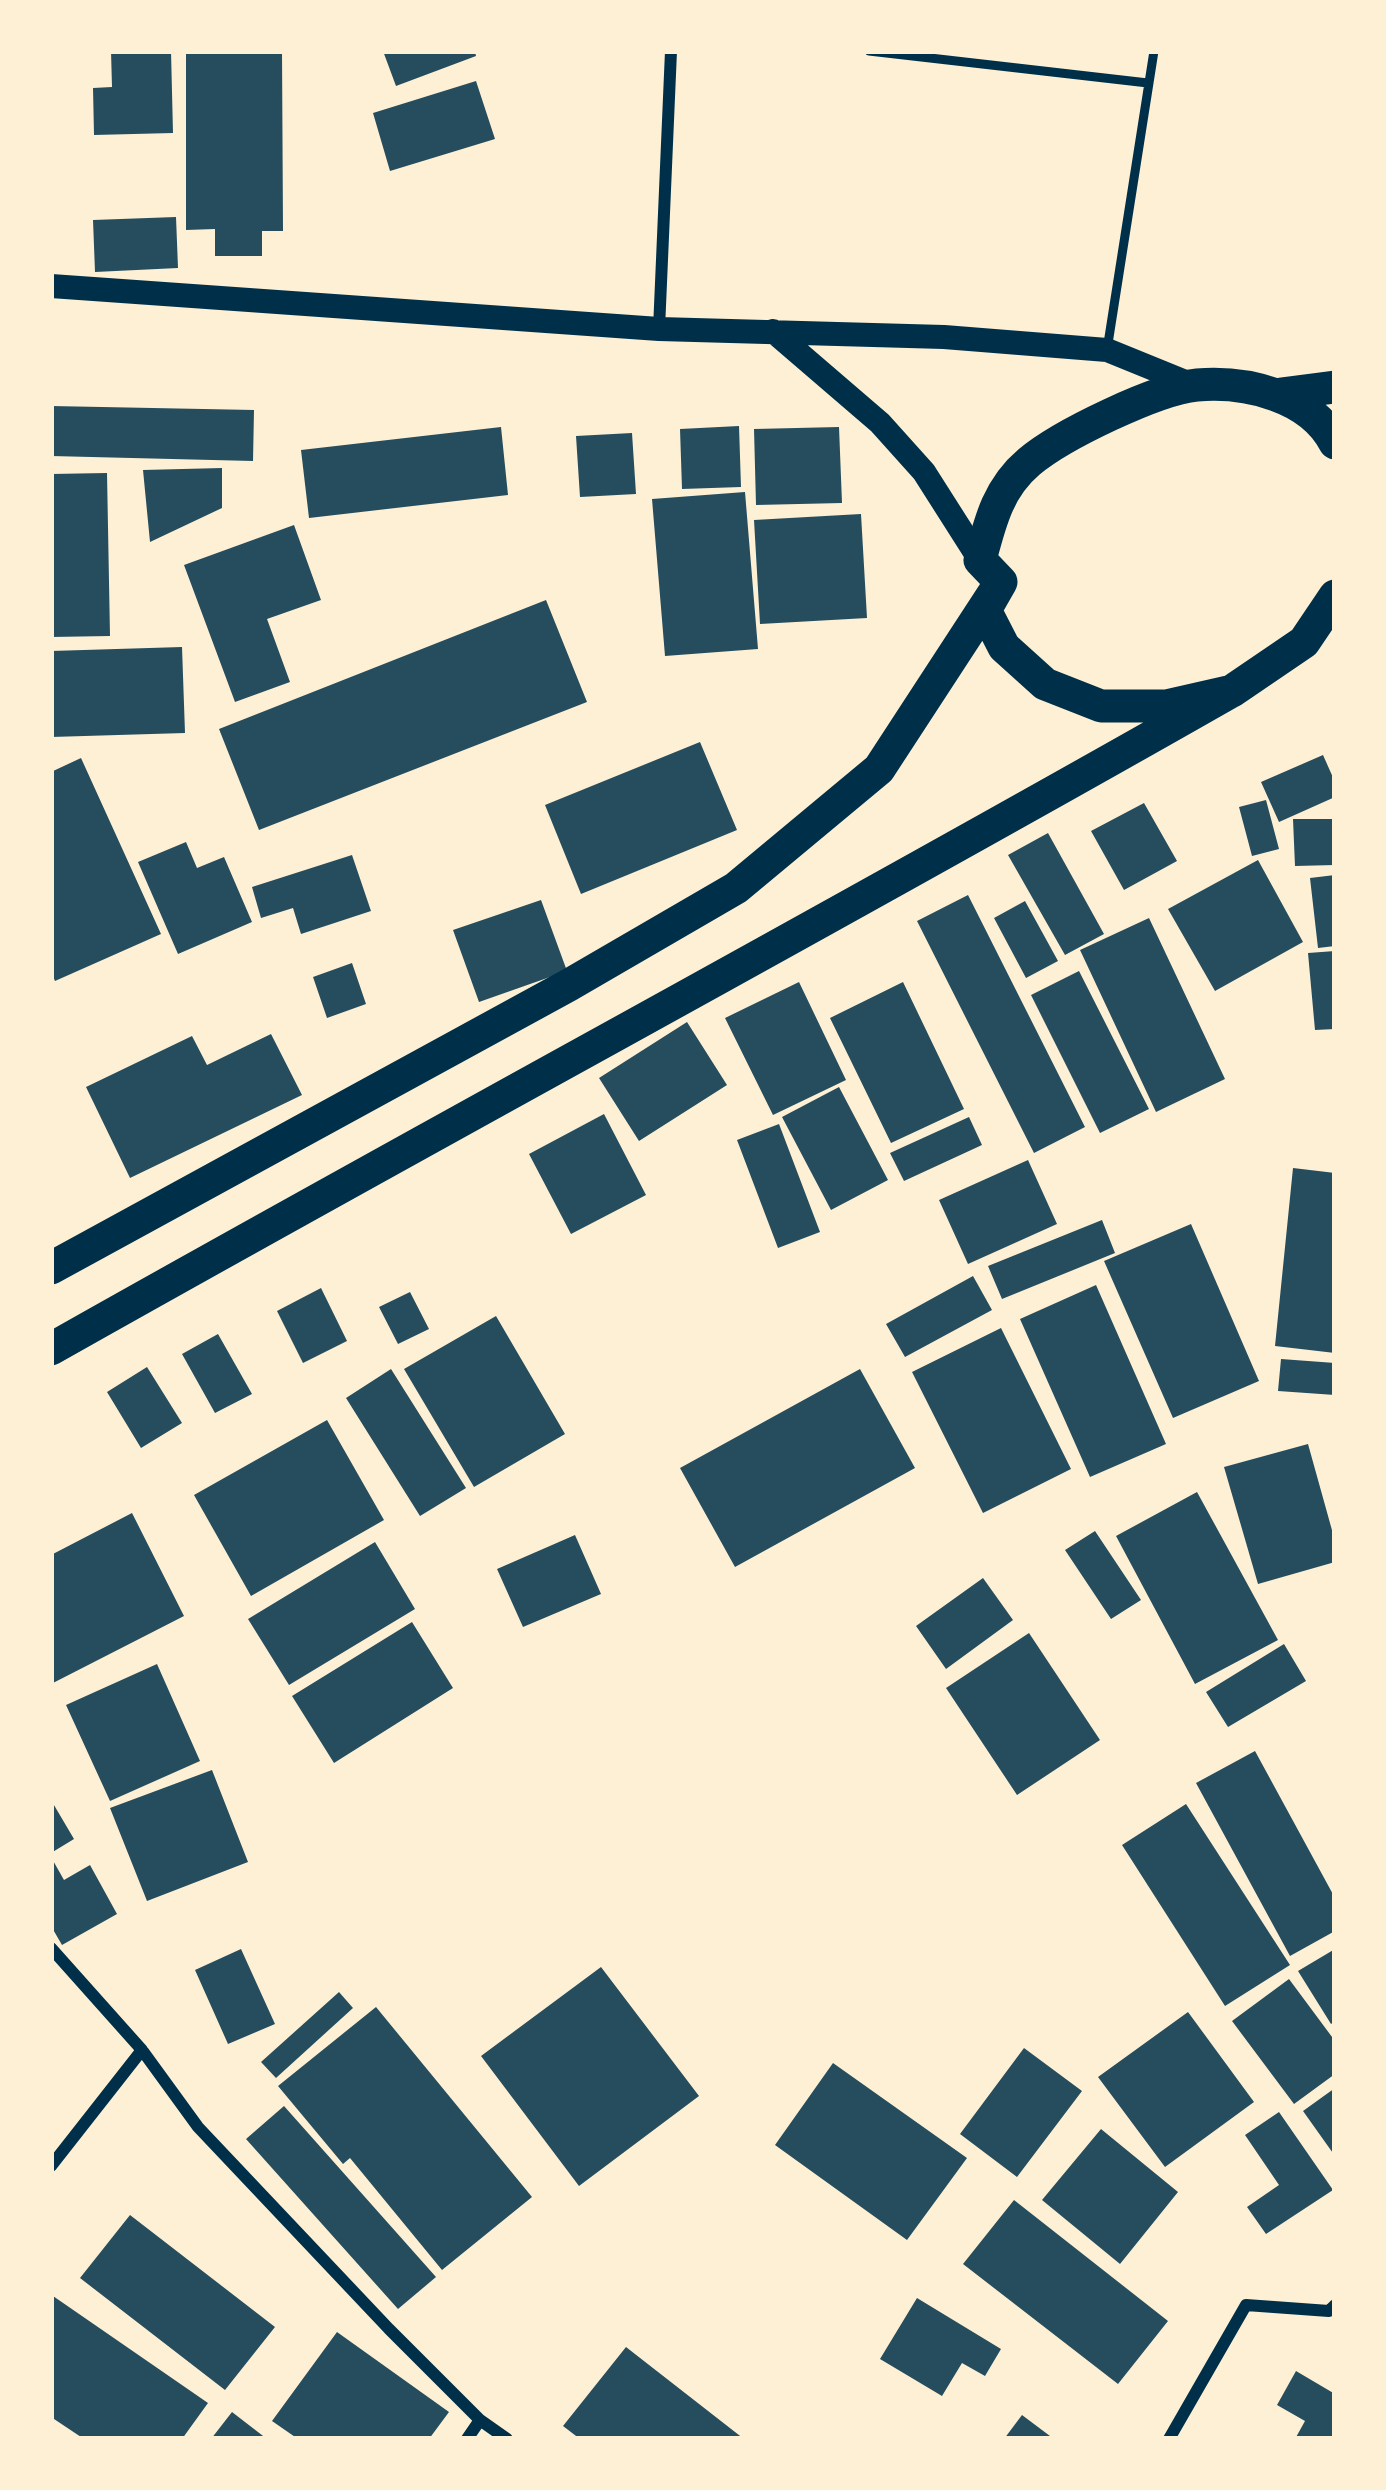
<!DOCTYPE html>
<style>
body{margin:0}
#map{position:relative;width:1386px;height:2490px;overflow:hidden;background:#fdf0d5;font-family:"Public Sans",sans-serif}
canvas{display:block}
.frame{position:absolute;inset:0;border:54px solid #fdf0d5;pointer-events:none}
</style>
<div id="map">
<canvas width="1386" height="2490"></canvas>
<div class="frame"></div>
</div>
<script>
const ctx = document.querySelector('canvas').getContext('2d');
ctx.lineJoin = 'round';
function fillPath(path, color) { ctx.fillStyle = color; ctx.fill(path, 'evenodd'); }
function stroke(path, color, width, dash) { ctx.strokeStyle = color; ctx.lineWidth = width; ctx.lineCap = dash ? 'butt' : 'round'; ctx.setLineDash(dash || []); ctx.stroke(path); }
fillPath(new Path2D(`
 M 111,51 L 171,51 L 173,133 L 94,135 L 93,88 L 112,87 Z
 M 186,51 L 282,51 L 283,231 L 262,231 L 262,256 L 215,256 L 215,229 L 186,230 Z
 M 383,51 L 475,51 L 476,56 L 396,86 Z
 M 476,81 L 495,139 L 390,171 L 373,113 Z
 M 176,217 L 178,268 L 95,272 L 93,220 Z
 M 51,406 L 254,410 L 253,461 L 51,456 Z
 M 739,426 L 741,487 L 682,489 L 680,429 Z
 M 501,427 L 508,495 L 309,518 L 301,450 Z
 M 839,427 L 842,503 L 756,505 L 754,429 Z
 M 632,433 L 636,494 L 580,497 L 576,436 Z
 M 222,468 L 222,508 L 150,542 L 143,470 Z
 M 107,473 L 110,636 L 51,637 L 51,474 Z
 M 745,492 L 758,649 L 665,656 L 652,499 Z
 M 861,514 L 867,618 L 760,624 L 754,520 Z
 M 294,525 L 321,600 L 267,619 L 290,682 L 235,702 L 184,565 Z
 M 546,600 L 587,702 L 259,830 L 219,729 Z
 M 182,647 L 185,733 L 51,737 L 51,651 Z
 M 700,742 L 737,830 L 581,894 L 545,805 Z
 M 1323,755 L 1335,782 L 1335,797 L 1279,822 L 1261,782 Z
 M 81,758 L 161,934 L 55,981 L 51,972 L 51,772 Z
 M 1266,800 L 1279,849 L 1252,856 L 1239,807 Z
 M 1144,803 L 1177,861 L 1124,890 L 1091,831 Z
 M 1293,819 L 1335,819 L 1335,865 L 1295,866 Z
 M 1048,833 L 1104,934 L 1065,955 L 1008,855 Z
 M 186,842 L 197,868 L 224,857 L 252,922 L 178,954 L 138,862 Z
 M 352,855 L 371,911 L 301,934 L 293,908 L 261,918 L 252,887 Z
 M 1258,860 L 1303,942 L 1215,991 L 1168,909 Z
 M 1335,875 L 1335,946 L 1318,948 L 1310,878 Z
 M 968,895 L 1085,1127 L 1034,1153 L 917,921 Z
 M 541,900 L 567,971 L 479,1002 L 453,930 Z
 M 1025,901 L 1058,961 L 1026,978 L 994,918 Z
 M 1149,918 L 1225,1079 L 1156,1112 L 1080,950 Z
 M 1335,951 L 1335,1029 L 1315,1030 L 1308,953 Z
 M 352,963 L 366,1004 L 327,1018 L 313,977 Z
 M 1079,971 L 1149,1109 L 1100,1133 L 1031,995 Z
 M 799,982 L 846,1080 L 773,1115 L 725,1018 Z
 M 903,982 L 964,1109 L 891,1143 L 830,1018 Z
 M 687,1022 L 727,1085 L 639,1141 L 599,1078 Z
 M 271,1034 L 302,1095 L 130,1178 L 86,1087 L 192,1036 L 207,1065 Z
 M 839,1087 L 888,1180 L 831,1210 L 782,1117 Z
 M 604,1114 L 646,1195 L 571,1234 L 529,1154 Z
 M 969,1117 L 982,1145 L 904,1181 L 890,1153 Z
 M 779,1124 L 820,1232 L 778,1248 L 737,1140 Z
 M 1028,1160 L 1057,1224 L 968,1264 L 939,1200 Z
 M 1293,1168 L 1335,1173 L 1335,1353 L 1275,1346 Z
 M 1102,1220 L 1115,1253 L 1002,1299 L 988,1266 Z
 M 1191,1224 L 1259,1381 L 1173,1418 L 1104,1261 Z
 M 973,1276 L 992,1310 L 905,1357 L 886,1324 Z
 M 1096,1285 L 1166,1444 L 1090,1477 L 1020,1319 Z
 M 321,1288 L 347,1341 L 303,1363 L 277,1311 Z
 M 410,1292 L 429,1329 L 398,1344 L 379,1307 Z
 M 496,1316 L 565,1434 L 474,1487 L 404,1369 Z
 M 1001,1328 L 1071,1469 L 983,1513 L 912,1372 Z
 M 218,1334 L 252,1394 L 215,1413 L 182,1354 Z
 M 1281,1359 L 1335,1363 L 1335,1395 L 1278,1391 Z
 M 147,1367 L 182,1423 L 141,1448 L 107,1392 Z
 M 391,1369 L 466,1488 L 420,1516 L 346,1398 Z
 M 860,1369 L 915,1468 L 735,1567 L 680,1468 Z
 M 327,1420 L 384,1520 L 251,1596 L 194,1495 Z
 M 1308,1444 L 1335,1541 L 1335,1562 L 1258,1584 L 1224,1467 Z
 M 1197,1492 L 1278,1640 L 1195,1684 L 1116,1536 Z
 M 132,1513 L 184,1616 L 51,1684 L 51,1555 Z
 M 1095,1531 L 1141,1600 L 1111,1619 L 1065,1550 Z
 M 575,1535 L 601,1594 L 523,1627 L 497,1569 Z
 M 375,1542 L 415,1609 L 289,1685 L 248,1619 Z
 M 983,1578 L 1013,1620 L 946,1669 L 916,1626 Z
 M 412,1622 L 453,1688 L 334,1763 L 292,1696 Z
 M 1029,1633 L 1100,1740 L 1017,1795 L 946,1688 Z
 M 1284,1644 L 1306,1681 L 1228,1727 L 1206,1692 Z
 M 157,1664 L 200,1761 L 110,1801 L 66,1705 Z
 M 1255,1751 L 1335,1898 L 1335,1931 L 1290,1956 L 1196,1783 Z
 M 212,1770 L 248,1862 L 147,1901 L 110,1808 Z
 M 51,1800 L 74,1839 L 51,1853 Z
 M 1186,1804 L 1290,1965 L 1225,2006 L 1122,1845 Z
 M 51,1857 L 64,1880 L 90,1865 L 117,1914 L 62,1945 L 51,1926 Z
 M 241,1949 L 275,2024 L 228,2044 L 195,1970 Z
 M 1335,1949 L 1335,2021 L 1331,2024 L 1298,1971 Z
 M 601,1967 L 699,2096 L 579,2186 L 481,2056 Z
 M 1289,1979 L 1335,2041 L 1335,2074 L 1294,2104 L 1232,2021 Z
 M 339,1992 L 353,2008 L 276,2078 L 261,2062 Z
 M 376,2007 L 532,2197 L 442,2270 L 350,2158 L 343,2164 L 278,2086 Z
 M 1188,2012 L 1254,2102 L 1165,2167 L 1098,2077 Z
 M 1024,2048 L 1082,2091 L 1017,2177 L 960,2134 Z
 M 833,2063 L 967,2158 L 907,2240 L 775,2145 Z
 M 1335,2088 L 1335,2156 L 1303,2111 Z
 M 284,2106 L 436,2277 L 398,2309 L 246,2139 Z
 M 1279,2112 L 1333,2190 L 1266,2234 L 1247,2207 L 1279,2185 L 1245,2135 Z
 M 1101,2129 L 1178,2192 L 1120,2264 L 1042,2200 Z
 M 1014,2200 L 1168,2321 L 1118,2384 L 963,2264 Z
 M 130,2215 L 275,2327 L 225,2390 L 80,2278 Z
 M 53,2296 L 208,2403 L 182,2439 L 84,2439 L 51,2417 Z
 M 917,2298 L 1001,2349 L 985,2376 L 962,2363 L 942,2396 L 880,2359 Z
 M 337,2332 L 449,2412 L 429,2439 L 298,2439 L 272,2421 Z
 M 626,2347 L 744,2439 L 580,2439 L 563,2426 Z
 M 1296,2371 L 1335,2394 L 1335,2439 L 1295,2439 L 1305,2421 L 1277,2405 Z
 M 232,2412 L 267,2439 L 211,2439 Z
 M 1022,2415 L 1054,2439 L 1004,2439 Z`), '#264d5e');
stroke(new Path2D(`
 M 869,51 L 1148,83
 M 1107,350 L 1154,51`), '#003049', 9);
stroke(new Path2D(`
 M 659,329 L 671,51
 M 51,1948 L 142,2050 L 198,2127 L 389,2329 L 480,2420 L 507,2439
 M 51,2166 L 142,2050
 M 467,2439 L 480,2420
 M 1169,2439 L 1246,2305 L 1329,2311 L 1335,2305`), '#003049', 12);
stroke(new Path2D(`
 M 51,286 L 659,329 L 944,337 L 1107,350 L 1193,385
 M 773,331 L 880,423 L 924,472 L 980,560`), '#003049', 24);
stroke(new Path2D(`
 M 1281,394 L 1335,387
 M 1335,443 C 1311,396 1247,381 1197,385 C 1156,389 1061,435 1029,462 C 998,488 990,522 980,560 L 1001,582 L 985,610 L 1004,647 L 1045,684 L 1101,706 L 1166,706 L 1232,691 L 1304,642 L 1335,596
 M 51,1268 L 569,985 L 736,888 L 879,769 L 1001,582
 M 51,1349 C 444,1127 841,914 1232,691`), '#003049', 33);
</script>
